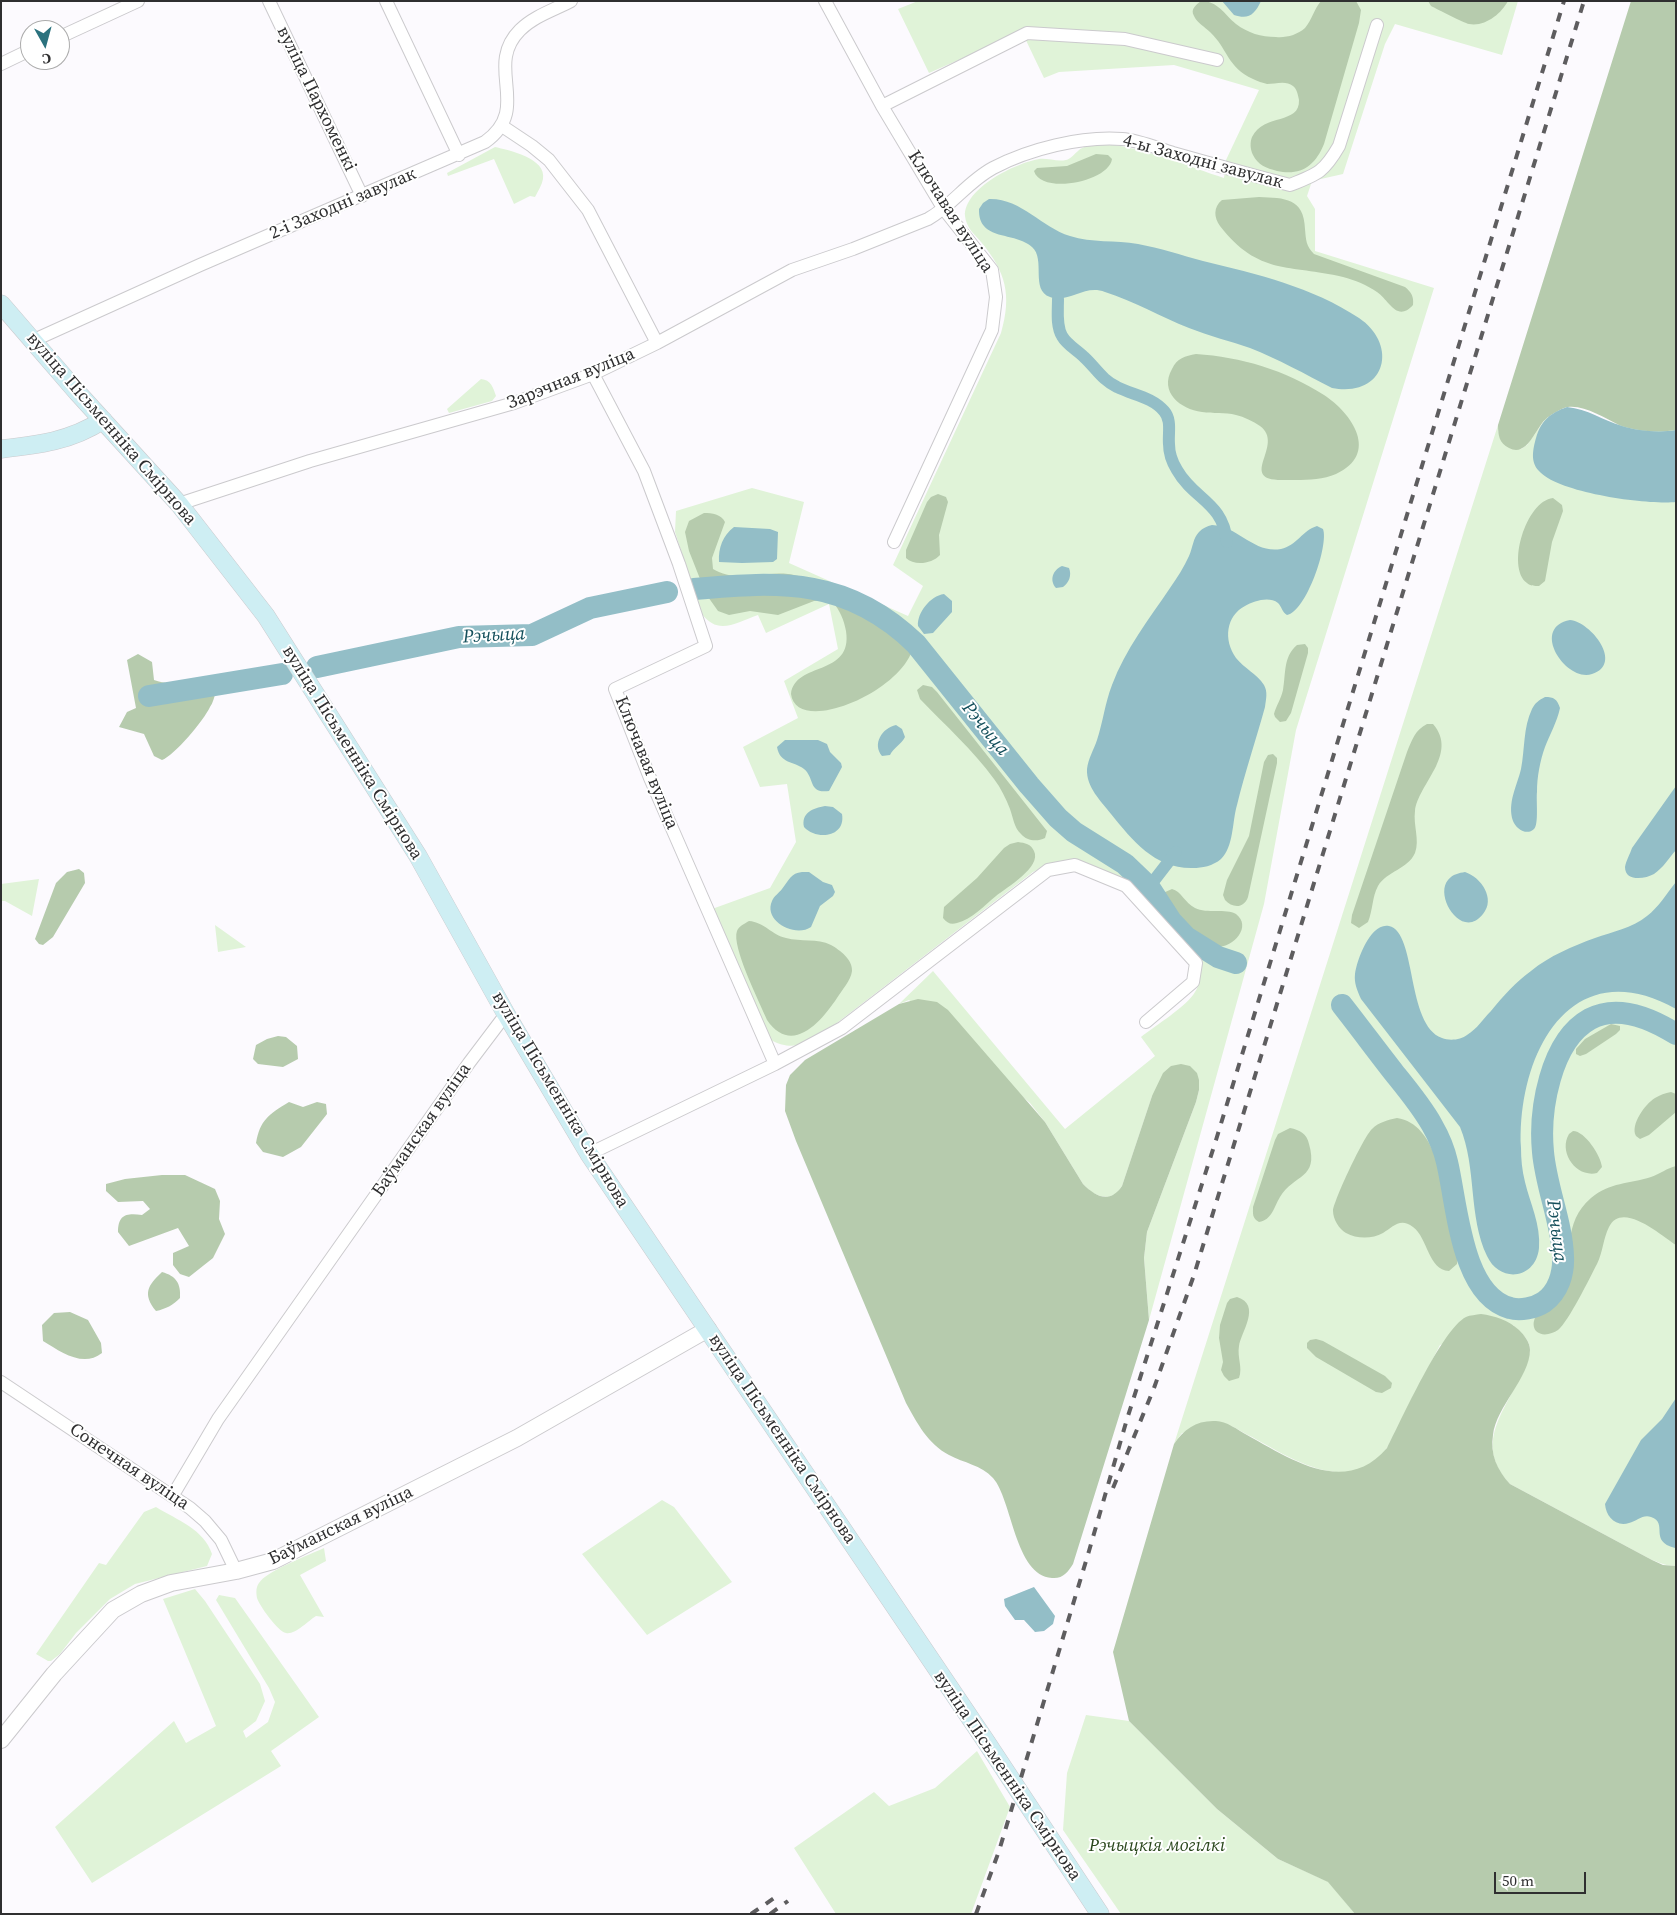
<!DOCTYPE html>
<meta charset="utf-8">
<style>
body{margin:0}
#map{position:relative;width:1677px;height:1915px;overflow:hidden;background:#fcfafe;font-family:"Source Serif 4",serif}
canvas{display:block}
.frame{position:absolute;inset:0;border:2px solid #2f2f30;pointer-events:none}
.north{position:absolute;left:20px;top:20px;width:50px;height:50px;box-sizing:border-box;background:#fff;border:1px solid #acacac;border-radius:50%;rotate:173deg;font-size:14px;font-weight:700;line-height:20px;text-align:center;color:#2f2f30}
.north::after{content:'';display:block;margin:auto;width:18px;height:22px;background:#2b727e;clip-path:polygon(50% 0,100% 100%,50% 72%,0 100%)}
.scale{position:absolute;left:1494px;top:1872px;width:92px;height:22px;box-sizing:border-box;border:2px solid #2f2f30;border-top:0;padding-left:6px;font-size:15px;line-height:18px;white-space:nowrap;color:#2f2f30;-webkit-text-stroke:4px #fff;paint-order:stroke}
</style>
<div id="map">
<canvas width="1677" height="1915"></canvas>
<div class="frame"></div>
<div class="north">С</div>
<div class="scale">50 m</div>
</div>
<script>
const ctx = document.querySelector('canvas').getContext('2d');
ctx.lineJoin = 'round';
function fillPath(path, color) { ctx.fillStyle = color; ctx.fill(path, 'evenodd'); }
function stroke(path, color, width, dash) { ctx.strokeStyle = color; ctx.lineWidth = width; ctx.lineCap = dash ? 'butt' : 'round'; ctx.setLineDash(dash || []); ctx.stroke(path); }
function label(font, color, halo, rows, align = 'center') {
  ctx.font = font + ' "Source Serif 4",serif'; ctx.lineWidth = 4; ctx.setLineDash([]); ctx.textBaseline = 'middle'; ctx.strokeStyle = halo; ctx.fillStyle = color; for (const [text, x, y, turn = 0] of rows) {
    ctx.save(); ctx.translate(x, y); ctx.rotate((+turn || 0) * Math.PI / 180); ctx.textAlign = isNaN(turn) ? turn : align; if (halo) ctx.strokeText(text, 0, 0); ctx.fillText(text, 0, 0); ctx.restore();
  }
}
fillPath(new Path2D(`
 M 918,1 L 1518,1 L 1502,55 L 1395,24 L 1385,44 L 1343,174 L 1312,181 L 1307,196 L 1315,209 L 1315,251 L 1434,288 L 1296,730 L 1264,904 L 1149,1320 L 1144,1258 L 1147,1232 L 1196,1102 L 1199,1090 L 1152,1096 L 1122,1186 L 1117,1193 L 1109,1197 L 1100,1196 L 1091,1192 L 1083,1184 L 1045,1122 L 1030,1103 L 909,1000 L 899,1004 L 933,971 L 1065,1129 L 1155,1056 L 1141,1037 C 1155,1026 1187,1006 1195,992 C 1200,985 1200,977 1200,969 L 1118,876 L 1090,865 L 1046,866 L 1033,872 L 833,1026 C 811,1040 797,1054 771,1040 L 712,909 L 770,888 L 796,842 L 787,784 L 760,787 L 743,747 L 798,718 L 784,681 L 838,649 L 829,604 L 766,633 L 758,615 C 735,623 718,636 701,613 L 675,532 L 676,511 L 752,488 L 804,502 L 789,563 L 908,616 L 923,586 L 893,565 L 1001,333 C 1012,295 1006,272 981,242 C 974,234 966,227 965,216 C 964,188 1016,163 1039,159 C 1048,158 1057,162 1066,160 C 1071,159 1074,154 1078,151 C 1086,143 1104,144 1114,145 C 1150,150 1190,167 1224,178 L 1226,160 L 1259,90 L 1174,65 L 1059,72 L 1044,78 L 1022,32 L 929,73 L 898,9 Z
 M 495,147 C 508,150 547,158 543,179 C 542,185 538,191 535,197 L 530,196 L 514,204 L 494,159 L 448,176 L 447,173 Z
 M 481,379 C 491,380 493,387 496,396 L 492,401 L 449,413 L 447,409 Z
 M 1546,418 L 1676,430 L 1676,1566 C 1667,1566 1660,1563 1652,1560 L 1510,1484 C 1470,1441 1510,1407 1525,1365 C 1526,1360 1530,1355 1530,1350 C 1530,1339 1520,1332 1513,1325 L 1440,1345 L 1387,1448 C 1384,1452 1381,1457 1377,1460 C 1339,1491 1287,1456 1252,1437 C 1245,1434 1238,1429 1231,1426 C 1225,1424 1191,1431 1182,1433 L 1174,1444 L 1498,425 L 1498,432 L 1521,449 L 1527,445 Z
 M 39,879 L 32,916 L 5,901 L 1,901 L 1,884 Z
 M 215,925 L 246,947 L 218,952 Z
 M 662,1500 L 674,1507 L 732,1582 L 647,1635 L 582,1554 Z
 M 156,1507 C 177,1520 204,1529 212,1554 L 207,1566 L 135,1584 L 110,1599 L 76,1633 L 60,1654 L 51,1661 L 48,1661 L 36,1654 L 99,1563 L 106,1565 L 144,1512 Z
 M 324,1548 L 326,1561 L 300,1575 L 324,1617 L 316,1616 C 308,1621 295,1635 286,1633 C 278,1632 259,1605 257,1598 C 256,1592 256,1587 259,1583 C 266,1571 309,1555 324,1548 Z
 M 195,1589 L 205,1601 L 260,1684 L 265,1701 L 256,1721 L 243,1731 L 246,1738 L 268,1722 L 275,1702 L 269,1688 L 216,1600 L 219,1595 L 235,1598 L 319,1717 L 271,1751 L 281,1766 L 92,1883 L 55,1827 L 174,1721 L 186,1743 L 216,1726 L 163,1599 Z
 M 1086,1715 L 1129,1721 L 1217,1809 L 1278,1859 L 1329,1882 L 1355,1914 L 1121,1914 L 1063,1830 L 1067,1773 Z
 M 977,1751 L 1010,1807 L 971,1914 L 836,1914 L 794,1848 L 874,1792 L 889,1806 L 935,1788 Z`), '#e0f3d8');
fillPath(new Path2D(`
 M 1201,1 C 1218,1 1224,14 1236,24 C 1248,33 1261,37 1276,37 C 1286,38 1297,35 1305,28 C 1312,20 1314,9 1321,1 L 1356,1 L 1361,10 L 1359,23 L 1324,144 C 1315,166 1301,176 1277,171 C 1266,168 1258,165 1253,155 C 1250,149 1250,142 1252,137 C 1264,113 1300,125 1299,100 C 1298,95 1297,89 1293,86 C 1286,80 1275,84 1267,84 C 1263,83 1257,81 1253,79 C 1227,67 1228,49 1210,32 C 1205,27 1197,23 1194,16 C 1190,9 1196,5 1201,1 Z
 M 1428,1 L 1508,1 C 1501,14 1485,27 1469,24 C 1464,23 1437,9 1431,6 Z
 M 1631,1 L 1676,1 L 1676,430 C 1658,433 1635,431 1619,425 C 1604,418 1585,405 1568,407 C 1562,408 1552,414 1547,418 C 1536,426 1528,458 1509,448 C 1499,443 1498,435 1498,425 Z
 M 1096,154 L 1108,155 L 1112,159 C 1109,182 1041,195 1034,171 L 1037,168 L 1067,166 Z
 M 1259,197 C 1285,198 1304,198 1305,229 C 1306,240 1306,246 1314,254 L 1405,287 C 1411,292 1414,296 1413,305 C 1397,323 1389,300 1377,292 C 1367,285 1355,280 1343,277 C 1289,264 1259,276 1220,226 C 1214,218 1213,207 1222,200 Z
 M 1196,354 C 1241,357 1285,370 1324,395 C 1352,413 1380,454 1336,474 C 1320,481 1301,480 1284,480 C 1235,481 1286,445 1260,426 C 1253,421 1244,417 1236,415 C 1225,412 1213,414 1202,412 C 1180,409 1159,392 1172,369 C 1177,358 1185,356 1196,354 Z
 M 938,494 L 946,497 L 948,502 L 939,535 L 940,555 C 932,564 914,566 906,558 L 906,550 L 927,502 L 931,497 Z
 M 1553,498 L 1562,505 L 1563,511 L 1552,542 L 1545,581 L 1539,586 C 1535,586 1530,586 1527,583 C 1506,567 1526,501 1553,498 Z
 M 704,513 C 712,513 721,514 725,522 L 712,558 L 713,569 C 735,583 763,571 788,574 C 810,576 907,611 913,633 C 926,682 797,741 791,694 C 795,661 853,677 846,631 C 844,620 840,611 833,602 L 827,600 L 814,601 L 778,615 L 750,611 L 729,615 L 718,611 L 706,594 L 689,551 L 685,532 L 689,521 Z
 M 1305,644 L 1308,648 L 1308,653 L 1291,713 L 1286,721 L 1280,722 L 1275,717 L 1274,714 C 1276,706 1281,699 1283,690 C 1286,674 1283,657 1297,645 Z
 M 138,654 L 152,662 L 154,680 C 171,687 189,679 207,680 L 216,692 C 214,697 213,703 210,707 C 204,720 174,756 162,760 L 154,756 L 144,734 L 119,727 L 127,712 L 136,708 L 127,660 Z
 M 923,685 L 932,687 L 937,692 L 1047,831 L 1045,838 C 1037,842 1027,841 1021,834 C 1014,828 1013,817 1010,809 C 1006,799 1001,788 994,779 C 973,750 945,725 920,699 L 917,690 Z
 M 1427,724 L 1433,724 C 1459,754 1418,784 1415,811 C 1413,825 1420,840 1415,853 C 1408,869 1387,871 1378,886 C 1372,897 1373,910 1368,922 L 1359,928 L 1351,923 L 1352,915 L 1407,752 C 1412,740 1415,730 1427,724 Z
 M 1273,754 L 1277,758 L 1277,763 L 1248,897 C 1244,909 1232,908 1225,900 L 1223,895 L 1227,880 L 1249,836 L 1264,762 L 1268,755 Z
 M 1018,842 C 1025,843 1031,844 1034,851 C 1042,867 1006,888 996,896 C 985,905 971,920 957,923 C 951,925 947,923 943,918 L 944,907 L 977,878 L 1004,848 L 1010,844 Z
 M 79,869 L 84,873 L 85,883 L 53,937 L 43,945 L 39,944 L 35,939 L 56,883 L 67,872 Z
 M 1172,889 C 1181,891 1185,903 1195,908 C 1207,914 1226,908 1236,914 C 1253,927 1232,950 1213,947 C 1198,944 1183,928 1175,916 C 1170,909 1162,902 1163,893 Z
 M 749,921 C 764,922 772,935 786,938 C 801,942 817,938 831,945 C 840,950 853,960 852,971 C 851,980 842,990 837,998 C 821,1022 792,1056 767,1020 C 760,1003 731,946 737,931 C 739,926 744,924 749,921 Z
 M 918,999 L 937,1002 L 948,1010 L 1045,1122 L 1083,1184 C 1096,1197 1110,1204 1122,1186 L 1152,1096 L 1163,1073 L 1171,1066 L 1181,1064 L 1190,1066 L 1197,1073 L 1199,1080 L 1199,1090 L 1196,1102 L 1147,1232 L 1144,1258 L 1149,1320 L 1073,1564 C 1068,1572 1063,1579 1052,1578 C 1015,1576 1012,1499 993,1478 C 981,1465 964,1463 949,1455 C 928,1444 917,1423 906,1403 L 796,1141 L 785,1111 L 786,1085 L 790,1075 L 805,1060 L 899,1004 Z
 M 1611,1024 L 1620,1026 L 1620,1030 L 1616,1034 L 1586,1054 L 1580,1056 L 1576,1054 L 1576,1049 L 1585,1039 Z
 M 278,1036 L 286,1037 L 297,1046 L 298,1059 L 283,1067 L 258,1064 L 253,1059 L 256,1045 L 267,1039 Z
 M 1671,1092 L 1676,1094 L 1676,1112 L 1649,1135 L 1640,1139 L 1636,1136 C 1630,1125 1645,1104 1655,1098 C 1660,1095 1665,1093 1671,1092 Z
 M 289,1102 L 303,1107 L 317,1102 L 326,1104 L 327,1114 L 301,1147 L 283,1157 L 263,1152 L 256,1143 C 260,1120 269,1114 289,1102 Z
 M 1397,1118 C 1437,1124 1443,1186 1450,1218 C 1453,1232 1460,1250 1457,1264 L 1449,1271 C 1428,1270 1428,1238 1413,1227 C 1400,1217 1393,1227 1383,1233 C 1372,1239 1357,1239 1346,1233 C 1339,1229 1333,1219 1333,1211 C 1334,1200 1364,1136 1372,1129 C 1379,1122 1388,1120 1397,1118 Z
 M 1290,1128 C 1300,1130 1307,1134 1309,1144 C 1319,1179 1294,1174 1280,1197 C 1274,1207 1272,1220 1259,1222 C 1252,1218 1253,1214 1253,1207 L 1275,1140 L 1278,1134 Z
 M 1573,1131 C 1585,1131 1601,1156 1602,1167 L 1597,1173 C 1576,1178 1558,1152 1569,1134 Z
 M 1676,1166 L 1676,1245 C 1662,1236 1622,1200 1609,1227 C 1603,1239 1603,1252 1597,1264 C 1589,1279 1569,1321 1558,1330 C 1552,1334 1542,1337 1536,1331 C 1534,1329 1533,1324 1534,1321 C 1537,1309 1557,1304 1563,1287 C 1573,1256 1562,1223 1591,1198 C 1610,1182 1629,1184 1651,1177 C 1660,1174 1667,1168 1676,1166 Z
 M 162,1175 L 185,1175 L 215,1189 L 220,1201 L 219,1219 L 225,1234 L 213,1258 L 189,1277 L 180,1274 L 173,1265 L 173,1253 L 189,1246 L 178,1228 L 129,1246 L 118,1232 C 118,1214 127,1213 142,1215 L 150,1209 L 143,1201 L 118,1202 L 106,1191 L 106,1184 L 125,1179 Z
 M 162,1272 C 176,1276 181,1283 180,1298 C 173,1305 166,1309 156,1311 C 142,1294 148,1285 162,1272 Z
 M 1237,1297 C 1262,1305 1241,1332 1239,1346 C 1237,1358 1243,1367 1239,1378 L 1229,1381 L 1224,1376 L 1221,1370 L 1223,1362 L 1219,1338 L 1220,1325 L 1227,1303 L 1230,1299 Z
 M 70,1312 L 88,1320 L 101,1343 L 102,1353 C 83,1368 61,1352 43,1341 L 42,1325 L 54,1313 Z
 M 1481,1314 C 1495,1316 1508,1320 1519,1330 C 1524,1335 1530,1342 1530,1350 C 1530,1377 1496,1407 1493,1435 C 1490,1454 1497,1470 1510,1484 L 1652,1560 L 1663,1565 L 1676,1566 L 1676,1914 L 1355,1914 L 1328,1882 L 1278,1859 L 1217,1809 L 1129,1721 L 1113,1652 L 1174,1444 C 1184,1429 1197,1420 1216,1421 C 1226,1421 1238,1430 1247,1435 C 1291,1459 1345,1497 1387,1448 C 1401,1421 1442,1329 1466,1317 C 1470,1315 1476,1315 1481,1314 Z
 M 1316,1339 L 1323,1341 L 1385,1376 L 1392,1383 L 1391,1388 L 1382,1393 L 1376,1392 L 1316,1357 L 1307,1348 L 1307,1343 L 1310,1340 Z`), '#b6cbad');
fillPath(new Path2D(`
 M 1222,1 L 1261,1 C 1255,14 1249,20 1234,15 Z
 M 989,199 C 1021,198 1041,227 1070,236 C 1092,243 1115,240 1138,244 C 1160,248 1181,255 1203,261 C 1257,274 1312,287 1359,318 C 1399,345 1386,398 1332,388 C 1305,374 1278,359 1250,348 C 1230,341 1209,336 1189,328 C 1161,317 1134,301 1105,292 C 1084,284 1069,304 1050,297 C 1030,290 1046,259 1032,247 C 1015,231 978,242 979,209 L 983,203 Z
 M 1567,407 C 1588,409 1602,420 1622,426 C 1638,431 1659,433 1676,430 L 1676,502 C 1647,505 1558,493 1539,471 C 1530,462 1533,449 1536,438 C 1541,421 1550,413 1567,407 Z
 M 1212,525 C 1238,526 1254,554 1281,549 C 1296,546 1303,530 1317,526 L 1323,529 C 1329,545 1306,612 1287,615 C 1282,612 1282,607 1278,603 C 1269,596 1254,601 1245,606 C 1226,616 1223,640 1236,658 C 1244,668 1257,674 1264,685 C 1268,692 1266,699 1265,707 C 1256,740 1245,772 1237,805 C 1232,822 1234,846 1221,859 C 1213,866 1202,868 1193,868 C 1155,869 1133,841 1111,814 C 1101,801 1086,787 1087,769 C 1088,759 1094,749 1097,740 C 1103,722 1105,703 1112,685 C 1125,650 1149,619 1170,588 C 1177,578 1184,567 1189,556 C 1193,547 1193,538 1199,532 C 1203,528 1207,526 1212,525 Z
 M 734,527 L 770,529 L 778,532 L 777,559 L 773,562 L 742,563 L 719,562 C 718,548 723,535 734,527 Z
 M 1062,566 L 1069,568 C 1072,575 1069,583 1063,587 L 1056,588 C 1049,580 1053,570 1062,566 Z
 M 944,594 L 952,601 L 952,612 L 933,633 L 924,634 L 918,626 C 917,613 930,596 944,594 Z
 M 1570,620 C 1591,622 1624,664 1592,674 C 1567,683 1529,628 1570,620 Z
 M 1545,697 C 1554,697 1557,699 1560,708 C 1557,722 1550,734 1545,747 C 1540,761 1537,777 1537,792 C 1536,799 1539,825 1534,829 C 1527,836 1516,829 1513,821 C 1507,803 1517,786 1521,769 C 1525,749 1523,728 1532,709 C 1535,703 1539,700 1545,697 Z
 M 896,725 L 902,729 L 905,737 C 901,745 894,747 890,755 L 882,756 C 872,744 882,728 896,725 Z
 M 785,740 L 818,740 L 827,744 L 830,752 L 841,763 L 842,767 L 829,791 C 808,794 815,778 804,769 C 794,761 780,764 777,747 Z
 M 1676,786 L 1676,850 C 1669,858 1663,868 1654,874 C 1645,879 1625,882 1625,867 C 1626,861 1630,854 1632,848 Z
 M 825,806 L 833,807 L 842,814 C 846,837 817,841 804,827 C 801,813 813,808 825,806 Z
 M 802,872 L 809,872 L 823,882 L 832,885 L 835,892 L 833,896 L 820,906 L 811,927 C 795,938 763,921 772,901 C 774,896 779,893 782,889 C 789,880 791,873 802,872 Z
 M 1465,872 C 1481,877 1496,899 1483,914 C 1462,941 1434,896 1448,880 C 1453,874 1459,873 1465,872 Z
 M 1676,882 L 1676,1009 C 1570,950 1517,1055 1521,1148 C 1521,1159 1522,1170 1525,1182 C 1530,1203 1541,1225 1539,1248 C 1536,1279 1500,1284 1487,1256 C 1468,1216 1477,1168 1460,1127 L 1361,999 C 1357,990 1354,983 1355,974 C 1357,959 1371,922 1389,926 C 1417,932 1406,1025 1442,1038 C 1449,1041 1461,1040 1467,1035 C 1477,1029 1483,1019 1491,1011 C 1503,996 1516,982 1531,971 C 1549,956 1573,946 1595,938 C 1612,932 1632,928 1647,916 C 1658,908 1667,893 1676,882 Z
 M 1676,1398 L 1676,1547 L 1675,1548 C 1648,1541 1669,1523 1651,1517 C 1643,1514 1637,1521 1629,1523 C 1616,1527 1606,1517 1605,1504 L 1641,1440 L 1662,1419 Z
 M 1034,1587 L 1055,1616 L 1053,1624 L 1044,1631 L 1035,1632 L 1024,1620 L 1015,1620 L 1005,1606 L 1004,1599 Z`), '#93bec7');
stroke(new Path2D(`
 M 1058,299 C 1058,311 1056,326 1062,336 C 1067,345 1077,350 1084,357 C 1096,368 1102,380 1117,387 C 1133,395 1152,397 1164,411 C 1172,420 1168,433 1169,444 C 1169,453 1172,462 1177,470 C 1194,500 1223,502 1227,542
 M 1149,887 L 1176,852`), '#93bec7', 12);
stroke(new Path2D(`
 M 694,589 C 782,581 848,578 916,644 L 1029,785 L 1058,818 L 1074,832 L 1125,864 L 1149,887 L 1171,921 L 1186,937 L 1218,957 L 1236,963
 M 317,667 L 459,637 L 532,635 L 590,608 L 667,592
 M 149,696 L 282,674
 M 1342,1005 C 1360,1028 1377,1051 1395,1074 C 1408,1090 1422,1107 1432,1125 C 1439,1137 1444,1149 1447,1162 C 1457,1203 1461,1295 1510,1308 C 1520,1311 1535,1308 1544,1302 C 1558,1292 1564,1274 1563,1256 C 1562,1223 1546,1187 1543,1152 C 1539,1111 1550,1041 1590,1019 C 1618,1004 1652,1019 1676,1034`), '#93bec7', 22);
const minor = new Path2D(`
 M 269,1 L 362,196
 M 386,1 L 459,155
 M 825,1 L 882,106 L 943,208 L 992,270 L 996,297 L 992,330 L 894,542
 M 60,37 L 138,1
 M 1,64 L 30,50
 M 882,106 L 1027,33 L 1125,39 L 1217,60
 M 502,126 L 532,146 L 549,160 L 588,210 L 657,343
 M 32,341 L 200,265 L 485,142 C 533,108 483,67 520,30 C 534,16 554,10 571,1
 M 593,374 L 644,471 L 679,564 L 706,646 L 615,689 L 650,778 L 775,1064
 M 179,504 L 310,461 L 514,403 L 593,374 L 657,343 L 792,270 L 853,249 L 928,219 C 952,206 967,182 993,168 C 1029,149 1081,136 1122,139 C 1138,140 1157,148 1173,153 C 1212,164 1251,175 1290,185 C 1318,174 1324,172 1339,146 L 1377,25
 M 589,1154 L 775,1064 L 842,1028 L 1048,870 L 1075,865 L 1126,886 L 1196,963 L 1193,982 L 1146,1022
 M 1,1382 L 190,1508 L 205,1521 L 221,1540 L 236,1571
 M 171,1495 L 176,1490 L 218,1419 L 469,1063 L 506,1014`);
const tertiary = new Path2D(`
 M 1,1740 L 54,1674 L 113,1610 L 141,1594 L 171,1583 L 236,1571 L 273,1561 L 517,1438 L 708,1329`);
const secondary = new Path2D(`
 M 1,304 L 77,392 L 179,504 L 266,616 L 418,856 L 506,1014 L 589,1154 L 985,1740 L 1100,1914
 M 1,449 C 38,445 71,441 103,420`);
stroke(minor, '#cbcacd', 14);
stroke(tertiary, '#cbcacd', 18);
stroke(secondary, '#cbcacd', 19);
stroke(minor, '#fff', 12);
stroke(tertiary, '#fff', 16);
stroke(secondary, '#ceeef3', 18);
stroke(new Path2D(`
 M 1113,1488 L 1154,1388 L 1194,1275 L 1584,1
 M 751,1914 L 780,1894
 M 770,1914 L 788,1901
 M 976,1914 L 999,1851 L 1089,1551 L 1127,1419 L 1216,1140 L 1564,1`), '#5e5d5f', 4, [9, 9]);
label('18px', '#2f2f30', '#fff', [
 ["вуліца Пархоменкі",316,99,64],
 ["4-ы Заходні завулак",1203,162,15],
 ["2-і Заходні завулак",343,204,-23],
 ["Ключавая вуліца",950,212,57],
 ["Зарэчная вуліца",571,379,-22],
 ["вуліца Пісьменніка Смірнова",111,429,49],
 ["вуліца Пісьменніка Смірнова",352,753,58],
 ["Ключавая вуліца",646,763,68],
 ["вуліца Пісьменніка Смірнова",560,1100,59],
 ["Баўманская вуліца",422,1130,-55],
 ["вуліца Пісьменніка Смірнова",782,1439,56],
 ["Сонечная вуліца",129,1467,34],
 ["Баўманская вуліца",341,1526,-26],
 ["вуліца Пісьменніка Смірнова",1007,1776,56]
]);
label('italic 18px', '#2a471c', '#fff', [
 ["Рэчыцкія могілкі",1157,1846]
]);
label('italic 19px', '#144f5b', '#fff', [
 ["Рэчыца",494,636,-3],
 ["Рэчыца",985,729,51],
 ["Рэчыца",1556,1231,83]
]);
</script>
